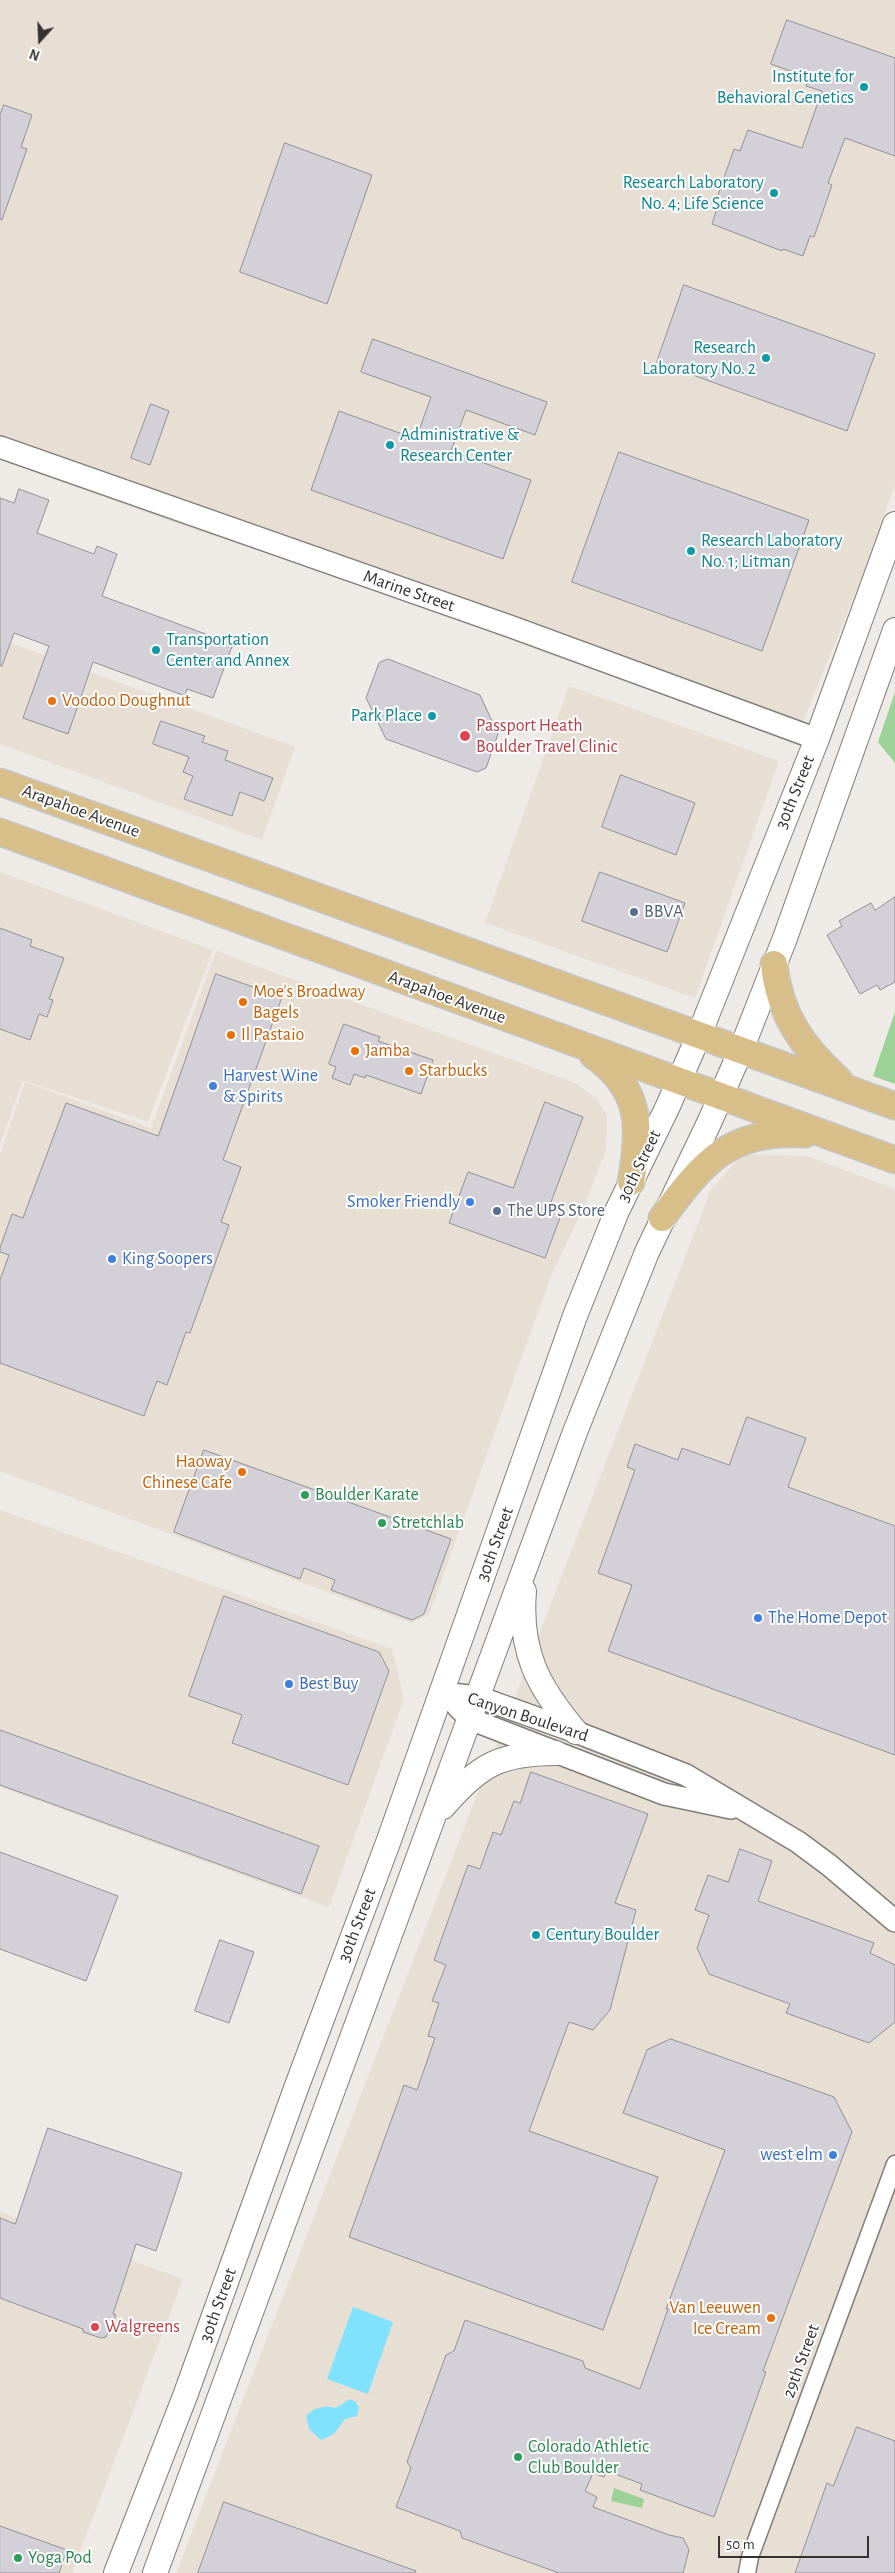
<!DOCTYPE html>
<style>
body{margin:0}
#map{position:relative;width:895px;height:2573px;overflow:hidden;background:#eeeae5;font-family:"Alegreya Sans",sans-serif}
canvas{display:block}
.north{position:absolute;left:15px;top:15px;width:50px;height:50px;-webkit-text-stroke:4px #fff;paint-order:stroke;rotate:200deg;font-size:14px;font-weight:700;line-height:20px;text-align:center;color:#333230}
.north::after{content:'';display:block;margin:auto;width:18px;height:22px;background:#333230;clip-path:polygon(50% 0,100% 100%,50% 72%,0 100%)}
.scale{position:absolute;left:718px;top:2536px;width:151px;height:22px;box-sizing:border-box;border:2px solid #333230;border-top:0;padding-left:6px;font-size:15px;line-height:18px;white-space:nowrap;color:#333230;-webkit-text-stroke:4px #fff;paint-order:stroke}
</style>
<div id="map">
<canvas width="895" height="2573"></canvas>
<div class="north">N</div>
<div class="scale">50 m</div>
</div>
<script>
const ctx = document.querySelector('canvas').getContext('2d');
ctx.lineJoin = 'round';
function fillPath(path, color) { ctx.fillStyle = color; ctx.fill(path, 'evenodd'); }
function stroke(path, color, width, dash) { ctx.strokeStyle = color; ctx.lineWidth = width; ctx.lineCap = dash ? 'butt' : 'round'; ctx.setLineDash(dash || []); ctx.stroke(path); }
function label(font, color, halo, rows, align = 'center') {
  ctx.font = font + ' "Alegreya Sans",sans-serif'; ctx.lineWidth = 4; ctx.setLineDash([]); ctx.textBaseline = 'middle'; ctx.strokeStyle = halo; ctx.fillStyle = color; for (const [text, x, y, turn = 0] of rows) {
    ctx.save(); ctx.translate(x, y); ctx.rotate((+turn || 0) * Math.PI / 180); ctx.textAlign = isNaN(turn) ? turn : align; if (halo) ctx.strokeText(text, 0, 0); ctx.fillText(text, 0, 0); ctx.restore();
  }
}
fillPath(new Path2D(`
 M 0,0 L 895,0 L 895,485 L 865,569 L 795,741 L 537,650 L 378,590 L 184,526 L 0,460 Z
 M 0,639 L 295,747 L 262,840 L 0,744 Z
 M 569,686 L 779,761 L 695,998 L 485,923 Z
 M 0,872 L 213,950 L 148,1122 L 23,1080 L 0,1144 Z
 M 216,951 L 575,1083 L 597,1099 L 607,1116 L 606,1149 L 584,1207 L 551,1276 L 429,1615 L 411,1623 L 0,1471 L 0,1154 L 25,1082 L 151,1128 Z
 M 742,1154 L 807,1156 L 895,1189 L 895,2573 L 176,2573 L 711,1190 Z
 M 0,1510 L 392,1649 L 404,1699 L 329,1907 L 0,1787 Z
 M 0,2212 L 183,2279 L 72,2573 L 0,2573 Z`), '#e7ded4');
fillPath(new Path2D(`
 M 895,692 L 895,763 L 878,742 Z
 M 895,1012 L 895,1084 L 873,1076 Z
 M 614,2488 L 644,2499 L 642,2508 L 611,2501 Z`), '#9cd198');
fillPath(new Path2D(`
 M 353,2307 L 393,2322 L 368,2394 L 327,2379 Z
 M 350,2399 L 356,2402 L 359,2408 L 357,2416 L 345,2419 L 334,2434 L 321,2440 L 309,2429 L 306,2416 C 315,2407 324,2405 336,2408 Z`), '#81e2fe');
const building = new Path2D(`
 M 787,20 L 895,58 L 895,156 L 845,138 L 828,183 L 832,185 L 814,237 L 810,236 L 803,256 L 783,249 L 782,251 L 712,224 L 719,202 L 716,201 L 734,149 L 740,151 L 748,130 L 802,148 L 822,91 L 806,86 L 809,78 L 771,64 Z
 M 4,105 L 32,115 L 21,147 L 27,149 L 2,220 L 0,219 L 0,115 Z
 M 285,143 L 372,175 L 327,304 L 240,272 Z
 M 684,285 L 875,354 L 847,431 L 657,362 Z
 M 373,339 L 547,402 L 535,435 L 466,410 L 451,451 L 531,480 L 503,559 L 311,490 L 339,411 L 416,439 L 431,397 L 361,372 Z
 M 151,404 L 169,411 L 150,465 L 131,458 Z
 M 619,452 L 809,520 L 762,651 L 572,582 Z
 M 19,489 L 49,500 L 37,533 L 94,554 L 97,546 L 117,554 L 102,596 L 233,644 L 213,698 L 187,689 L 185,696 L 93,662 L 68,734 L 23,718 L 49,646 L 14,633 L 2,666 L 0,666 L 0,498 L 14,503 Z
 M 388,659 L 480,695 L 498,734 L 486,768 L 477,772 L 386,739 L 366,698 L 379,663 Z
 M 161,721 L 205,736 L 202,742 L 228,751 L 225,760 L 273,778 L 264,801 L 240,792 L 232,816 L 184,799 L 193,776 L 183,772 L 189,757 L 153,744 Z
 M 621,775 L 695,803 L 676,855 L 602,827 Z
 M 600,872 L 685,903 L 667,952 L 582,921 Z
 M 895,897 L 895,982 L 880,990 L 877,985 L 860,994 L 827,935 L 842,926 L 839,921 L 858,910 L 871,903 L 875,910 Z
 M 0,928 L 32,940 L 30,946 L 64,958 L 49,999 L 53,1000 L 47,1017 L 39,1014 L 30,1040 L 0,1029 Z
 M 216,974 L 282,997 L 223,1160 L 241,1167 L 221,1222 L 229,1225 L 190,1333 L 186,1332 L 167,1385 L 157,1381 L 144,1416 L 0,1363 L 0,1280 L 9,1255 L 0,1252 L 0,1248 L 12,1214 L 23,1218 L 66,1103 L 158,1136 Z
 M 344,1024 L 380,1037 L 378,1041 L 433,1060 L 421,1094 L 366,1075 L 365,1078 L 354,1074 L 350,1085 L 332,1078 L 336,1067 L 329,1064 Z
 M 545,1102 L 583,1117 L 551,1202 L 564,1207 L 545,1258 L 449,1223 L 468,1172 L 513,1188 Z
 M 747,1417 L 806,1438 L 788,1487 L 895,1526 L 895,1755 L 608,1651 L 632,1585 L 598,1573 L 635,1470 L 627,1467 L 635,1444 L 678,1460 L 682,1448 L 729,1465 Z
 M 204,1450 L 451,1539 L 424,1614 L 412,1620 L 331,1590 L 335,1580 L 304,1568 L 300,1579 L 174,1532 Z
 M 224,1596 L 379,1652 L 389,1671 L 348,1785 L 232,1743 L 242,1715 L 189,1696 Z
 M 0,1730 L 319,1846 L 301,1894 L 0,1785 Z
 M 531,1772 L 648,1814 L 615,1903 L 636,1910 L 610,2010 L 593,2030 L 569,2022 L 529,2131 L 658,2177 L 603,2330 L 349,2237 L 404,2085 L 417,2090 L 435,2038 L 428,2036 L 439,2003 L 432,2001 L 446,1965 L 434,1960 L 468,1865 L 480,1869 L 493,1832 L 501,1835 L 514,1801 L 520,1803 Z
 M 740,1849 L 772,1861 L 758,1901 L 874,1943 L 870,1953 L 895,1965 L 895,2022 L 869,2043 L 786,2013 L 790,2004 L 709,1974 L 697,1948 L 709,1915 L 695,1910 L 708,1875 L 728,1882 Z
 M 0,1852 L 118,1896 L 86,1981 L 0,1949 Z
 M 220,1940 L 254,1952 L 229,2023 L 195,2011 Z
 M 671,2039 L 834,2097 L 852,2132 L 763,2371 L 766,2372 L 714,2517 L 640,2490 L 642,2484 L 607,2471 L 604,2477 L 593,2473 L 585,2491 L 597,2497 L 593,2507 L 669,2535 L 683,2538 L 689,2550 L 683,2573 L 559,2573 L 462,2538 L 460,2531 L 396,2507 L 411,2468 L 407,2462 L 446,2355 L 454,2351 L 465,2320 L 583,2361 L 585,2368 L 640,2389 L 668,2309 L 666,2309 L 725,2150 L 623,2113 L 647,2050 Z
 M 48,2128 L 182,2173 L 156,2251 L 136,2244 L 113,2314 L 116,2315 L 106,2337 L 101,2338 L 83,2332 L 83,2329 L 0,2298 L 0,2218 L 15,2224 Z
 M 857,2427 L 895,2441 L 895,2573 L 795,2573 L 827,2483 L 833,2486 Z
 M 224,2502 L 416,2571 L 415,2573 L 198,2573 Z
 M 0,2526 L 67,2550 L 59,2573 L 0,2573 Z`);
fillPath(building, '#d3d1d7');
stroke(building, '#939197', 1);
const minor = new Path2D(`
 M 747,2573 L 750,2557 L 895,2164`);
const tertiary = new Path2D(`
 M 0,447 L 512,627 L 817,739
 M 442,1693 L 478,1697 L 576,1732 L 686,1775 L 798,1842 L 829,1865 L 895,1921
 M 457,1706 L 470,1719 L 664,1794 L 731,1808`);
const secondary = new Path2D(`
 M 524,1591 C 519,1652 538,1687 576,1732
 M 443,1807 C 479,1765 500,1753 556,1753
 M 116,2573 L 185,2396 L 295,2091 L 389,1840 L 575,1316 L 617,1211 L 668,1106 L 699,1035 L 817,739 L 895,524
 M 155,2573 L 575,1432 L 647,1252 L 709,1123 L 741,1050 L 785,938 L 895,630`);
const primary = new Path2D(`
 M 0,782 L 895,1106
 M 0,832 L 895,1160
 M 774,964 C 779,1014 803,1048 839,1080
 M 593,1055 C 642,1089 641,1128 631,1182
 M 662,1218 C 704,1161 729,1130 805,1134`);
stroke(minor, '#817d79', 19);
stroke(tertiary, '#817d79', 24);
stroke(secondary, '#817d79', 26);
stroke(primary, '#c6c6c5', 29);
stroke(minor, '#fff', 16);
stroke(tertiary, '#fff', 21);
stroke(secondary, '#fff', 24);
stroke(primary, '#d8be89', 26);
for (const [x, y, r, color] of [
 [864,87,5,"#0f9aa8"],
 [774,193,5,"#0f9aa8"],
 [766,358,5,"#0f9aa8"],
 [390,445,5,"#0f9aa8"],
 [691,551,5,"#0f9aa8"],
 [156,650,5,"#0f9aa8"],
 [52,701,5,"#e8710a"],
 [432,716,5,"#0f9aa8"],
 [465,736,6,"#e0444e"],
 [634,912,5,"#5c6f8a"],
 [243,1002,5,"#e8710a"],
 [231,1035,5,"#e8710a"],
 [355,1051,5,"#e8710a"],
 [409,1071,5,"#e8710a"],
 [213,1086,5,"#3f7fe0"],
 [470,1202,5,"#3f7fe0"],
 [497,1211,5,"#5c6f8a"],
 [112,1259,5,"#3f7fe0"],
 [242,1472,5,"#e8710a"],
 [305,1495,5,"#2e9e5b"],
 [382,1523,5,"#2e9e5b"],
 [758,1618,5,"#3f7fe0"],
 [289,1684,5,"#3f7fe0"],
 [536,1935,5,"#0f9aa8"],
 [833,2155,5,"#3f7fe0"],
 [771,2318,5,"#e8710a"],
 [95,2327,5,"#e0444e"],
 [518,2457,5,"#2e9e5b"],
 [18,2558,5,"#2e9e5b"]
]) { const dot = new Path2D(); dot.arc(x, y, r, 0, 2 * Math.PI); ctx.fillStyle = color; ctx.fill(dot); stroke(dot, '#fff', 2); }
label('18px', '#0d838f', '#fff', [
 ["Institute for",854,77],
 ["Behavioral Genetics",854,98],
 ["Research Laboratory",764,183],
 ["No. 4; Life Science",764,204],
 ["Research",756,348],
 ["Laboratory No. 2",756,369],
 ["Administrative &",400,435,"left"],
 ["Research Center",400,456,"left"],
 ["Research Laboratory",701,541,"left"],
 ["No. 1; Litman",701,562,"left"],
 ["Transportation",166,640,"left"],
 ["Center and Annex",166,661,"left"],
 ["Park Place",422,716],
 ["Century Boulder",546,1935,"left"]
], 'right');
label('18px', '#333230', '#fff', [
 ["Marine Street",409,591,19],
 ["30th Street",795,792,-68],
 ["Arapahoe Avenue",81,811,20],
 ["Arapahoe Avenue",447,997,20],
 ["30th Street",639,1166,-64],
 ["30th Street",495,1544,-70],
 ["Canyon Boulevard",528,1717,18],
 ["30th Street",357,1925,-69],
 ["30th Street",218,2305,-70],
 ["29th Street",801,2361,-70]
]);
label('18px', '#c56008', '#fff', [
 ["Voodoo Doughnut",62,701],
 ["Moe's Broadway",253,992],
 ["Bagels",253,1013],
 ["Il Pastaio",241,1035],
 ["Jamba",365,1051],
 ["Starbucks",419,1071],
 ["Haoway",232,1462,"right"],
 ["Chinese Cafe",232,1483,"right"],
 ["Van Leeuwen",761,2308,"right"],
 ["Ice Cream",761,2329,"right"]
], 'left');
label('18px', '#be3a42', '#fff', [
 ["Passport Heath",476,726],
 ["Boulder Travel Clinic",476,747],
 ["Walgreens",105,2327]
], 'left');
label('18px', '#4e5e75', '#fff', [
 ["BBVA",644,912],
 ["The UPS Store",507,1211]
], 'left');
label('18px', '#366cbe', '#fff', [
 ["Harvest Wine",223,1076],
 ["& Spirits",223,1097],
 ["Smoker Friendly",460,1202,"right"],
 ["King Soopers",122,1259],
 ["The Home Depot",768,1618],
 ["Best Buy",299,1684],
 ["west elm",823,2155,"right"]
], 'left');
label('18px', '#27864d', '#fff', [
 ["Boulder Karate",315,1495],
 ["Stretchlab",392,1523],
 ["Colorado Athletic",528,2447],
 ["Club Boulder",528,2468],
 ["Yoga Pod",28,2558]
], 'left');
</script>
